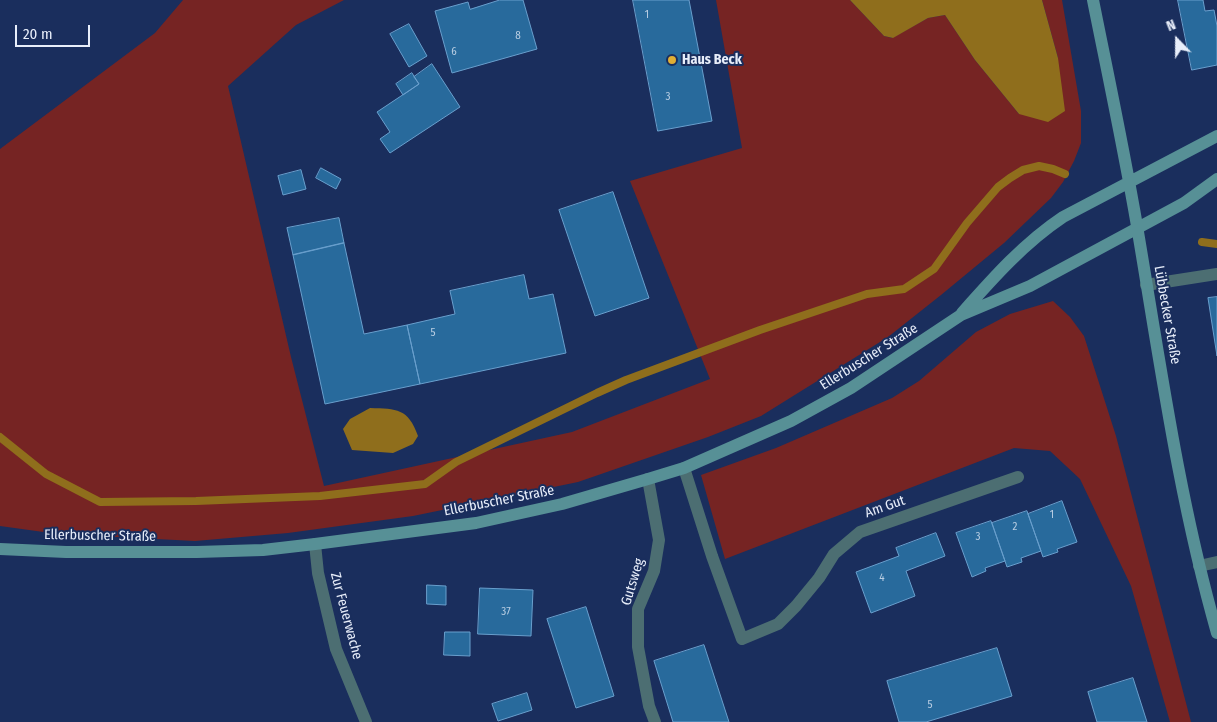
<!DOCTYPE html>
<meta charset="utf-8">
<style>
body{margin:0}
#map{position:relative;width:1217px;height:722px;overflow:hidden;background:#1a2e5d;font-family:"Fira Sans Condensed",sans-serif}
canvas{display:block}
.north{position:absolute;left:1152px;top:15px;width:50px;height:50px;-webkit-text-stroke:4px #1a2e5d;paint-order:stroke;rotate:338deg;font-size:14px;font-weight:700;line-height:20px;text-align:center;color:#e8eefa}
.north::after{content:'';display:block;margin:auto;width:18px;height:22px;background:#e8eefa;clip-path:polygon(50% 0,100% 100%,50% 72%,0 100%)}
.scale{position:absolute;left:15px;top:25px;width:75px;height:22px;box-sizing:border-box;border:2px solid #e8eefa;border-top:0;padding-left:6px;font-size:15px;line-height:18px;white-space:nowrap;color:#e8eefa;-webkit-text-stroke:4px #1a2e5d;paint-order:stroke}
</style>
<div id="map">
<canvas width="1217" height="722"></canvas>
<div class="north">N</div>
<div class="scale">20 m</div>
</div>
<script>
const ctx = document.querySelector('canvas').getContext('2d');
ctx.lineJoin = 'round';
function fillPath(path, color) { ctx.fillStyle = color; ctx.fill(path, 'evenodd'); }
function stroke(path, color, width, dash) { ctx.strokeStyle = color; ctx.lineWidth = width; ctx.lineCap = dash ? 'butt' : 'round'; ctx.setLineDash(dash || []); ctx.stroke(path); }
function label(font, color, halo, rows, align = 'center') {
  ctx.font = font + ' "Fira Sans Condensed",sans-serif'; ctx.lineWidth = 4; ctx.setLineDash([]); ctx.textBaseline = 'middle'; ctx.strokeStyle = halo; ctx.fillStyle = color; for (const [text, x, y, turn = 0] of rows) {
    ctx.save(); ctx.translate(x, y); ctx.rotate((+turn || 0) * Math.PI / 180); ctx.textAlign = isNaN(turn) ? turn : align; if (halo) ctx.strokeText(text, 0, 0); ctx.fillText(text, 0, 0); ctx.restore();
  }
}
fillPath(new Path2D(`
 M 183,0 L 344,0 L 296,25 L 228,86 L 291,357 L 324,486 L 572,432 L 710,379 L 630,181 L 742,148 L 716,0 L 850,0 L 884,36 L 892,38 L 928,18 L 945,15 L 975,60 L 1019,114 L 1058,58 L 1042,0 L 1062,0 L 1081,111 L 1081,143 L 1074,161 L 1063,182 L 1051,198 L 1004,243 L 941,295 L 888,337 L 761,416 L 708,437 L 578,482 L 413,516 L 288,533 L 195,541 L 58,534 L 0,526 L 0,149 L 155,33 Z
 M 1053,301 L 1070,317 L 1084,336 L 1116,436 L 1191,722 L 1170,722 L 1131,586 L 1080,479 L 1050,451 L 1014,448 L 725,559 L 701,475 L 776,448 L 892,398 L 919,381 L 976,332 L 1010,314 Z`), '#762423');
fillPath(new Path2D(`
 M 850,0 L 1042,0 L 1058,58 L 1065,111 L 1048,122 L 1019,114 L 975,60 L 945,15 L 928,18 L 893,38 L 884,36 Z
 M 370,408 C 397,409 408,408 418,436 L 413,444 L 393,453 L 352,450 L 343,429 L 350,419 Z`), '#8f6e1c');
stroke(new Path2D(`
 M 1202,242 L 1217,244
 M 0,437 L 46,474 L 100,502 L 196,501 L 320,496 L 425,484 L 456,462 L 597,393 L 626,380 L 760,330 L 867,294 L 904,289 L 934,269 L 967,223 L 998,187 L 1010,178 L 1023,170 L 1039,166 L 1053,169 L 1065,174`), '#8f6e1c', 8);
const building = new Path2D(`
 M 500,0 L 523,0 L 537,49 L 452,73 L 435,11 L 468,2 L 470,9 Z
 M 633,0 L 689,0 L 712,121 L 658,131 Z
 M 1178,0 L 1203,0 L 1205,11 L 1214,10 L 1217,26 L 1217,65 L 1192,70 Z
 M 409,24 L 427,56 L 409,67 L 390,34 Z
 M 432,64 L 460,107 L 390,153 L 380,139 L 390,132 L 377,112 L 419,84 L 414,77 Z
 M 412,73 L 419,84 L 403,95 L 396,84 Z
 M 321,168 L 341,179 L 336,189 L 316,178 Z
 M 301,170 L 306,189 L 283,195 L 278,176 Z
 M 613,192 L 649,298 L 595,316 L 559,210 Z
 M 339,218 L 344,243 L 293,255 L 287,228 Z
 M 344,243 L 364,334 L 407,325 L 420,384 L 325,404 L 293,255 Z
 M 524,275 L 529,299 L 553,294 L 566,353 L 420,384 L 407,325 L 455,314 L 450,291 Z
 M 1217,297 L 1217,356 L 1208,298 Z
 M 1062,501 L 1077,542 L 1057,549 L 1058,552 L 1043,557 L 1028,514 Z
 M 1027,511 L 1041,551 L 1021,558 L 1022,562 L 1007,567 L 992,523 Z
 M 991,521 L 1005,561 L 985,568 L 986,571 L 972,577 L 956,533 Z
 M 936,533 L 945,556 L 906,571 L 915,596 L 871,613 L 856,572 L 899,556 L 896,548 Z
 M 427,585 L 446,586 L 446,605 L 427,604 Z
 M 480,588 L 533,590 L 531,636 L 478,634 Z
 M 586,607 L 614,696 L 576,708 L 547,619 Z
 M 445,632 L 470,632 L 470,656 L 444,655 Z
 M 704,645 L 729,722 L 673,722 L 654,661 Z
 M 997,648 L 1012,696 L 926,722 L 899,722 L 887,681 Z
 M 1133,678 L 1147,722 L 1097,722 L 1088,692 Z
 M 527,693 L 532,710 L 498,721 L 492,704 Z`);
fillPath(building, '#286a9c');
stroke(building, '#699fcd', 1);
stroke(new Path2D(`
 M 1146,285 L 1217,274
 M 1199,566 L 1217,562`), '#4c6e72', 12);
stroke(new Path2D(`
 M 684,468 L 712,556 L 742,639 L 778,624 L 796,606 L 819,578 L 834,554 L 860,532 L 1018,477
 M 648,479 L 659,540 L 654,571 L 638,609 L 638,647 L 649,706 L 655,722
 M 315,544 L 318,573 L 336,649 L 366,722`), '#4c6e72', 12);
stroke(new Path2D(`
 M 1093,0 C 1108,75 1124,150 1137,226 C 1160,362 1179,500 1217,633
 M 962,313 C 993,278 1024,243 1063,217 L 1217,136
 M 0,549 L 66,552 L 197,552 L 263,550 L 315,544 L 476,523 L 562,504 L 648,479 L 684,468 L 791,421 L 851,388 L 961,315 L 1030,286 L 1184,203 L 1217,179`), '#579096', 12);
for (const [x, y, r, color] of [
 [672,60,5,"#e1af34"]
]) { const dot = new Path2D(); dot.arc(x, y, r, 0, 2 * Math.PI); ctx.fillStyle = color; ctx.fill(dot); stroke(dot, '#1a2e5d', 2); }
label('11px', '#b8cde2', null, [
 ["1",647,15],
 ["8",518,36],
 ["6",454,52],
 ["3",668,97],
 ["5",433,333],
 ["1",1052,515],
 ["2",1015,527],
 ["3",978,537],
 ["4",882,578],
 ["37",506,612],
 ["5",930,705]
]);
label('bold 14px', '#e8eefa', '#1a2e5d', [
 ["Haus Beck",682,60]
], 'left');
label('14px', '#e8eefa', '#1a2e5d', [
 ["Lübbecker Straße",1167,315,80],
 ["Ellerbuscher Straße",869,357,-32],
 ["Ellerbuscher Straße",499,501,-11],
 ["Am Gut",885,507,-19],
 ["Ellerbuscher Straße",100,536,1],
 ["Gutsweg",633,582,-73],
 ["Zur Feuerwache",346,616,75]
]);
</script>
